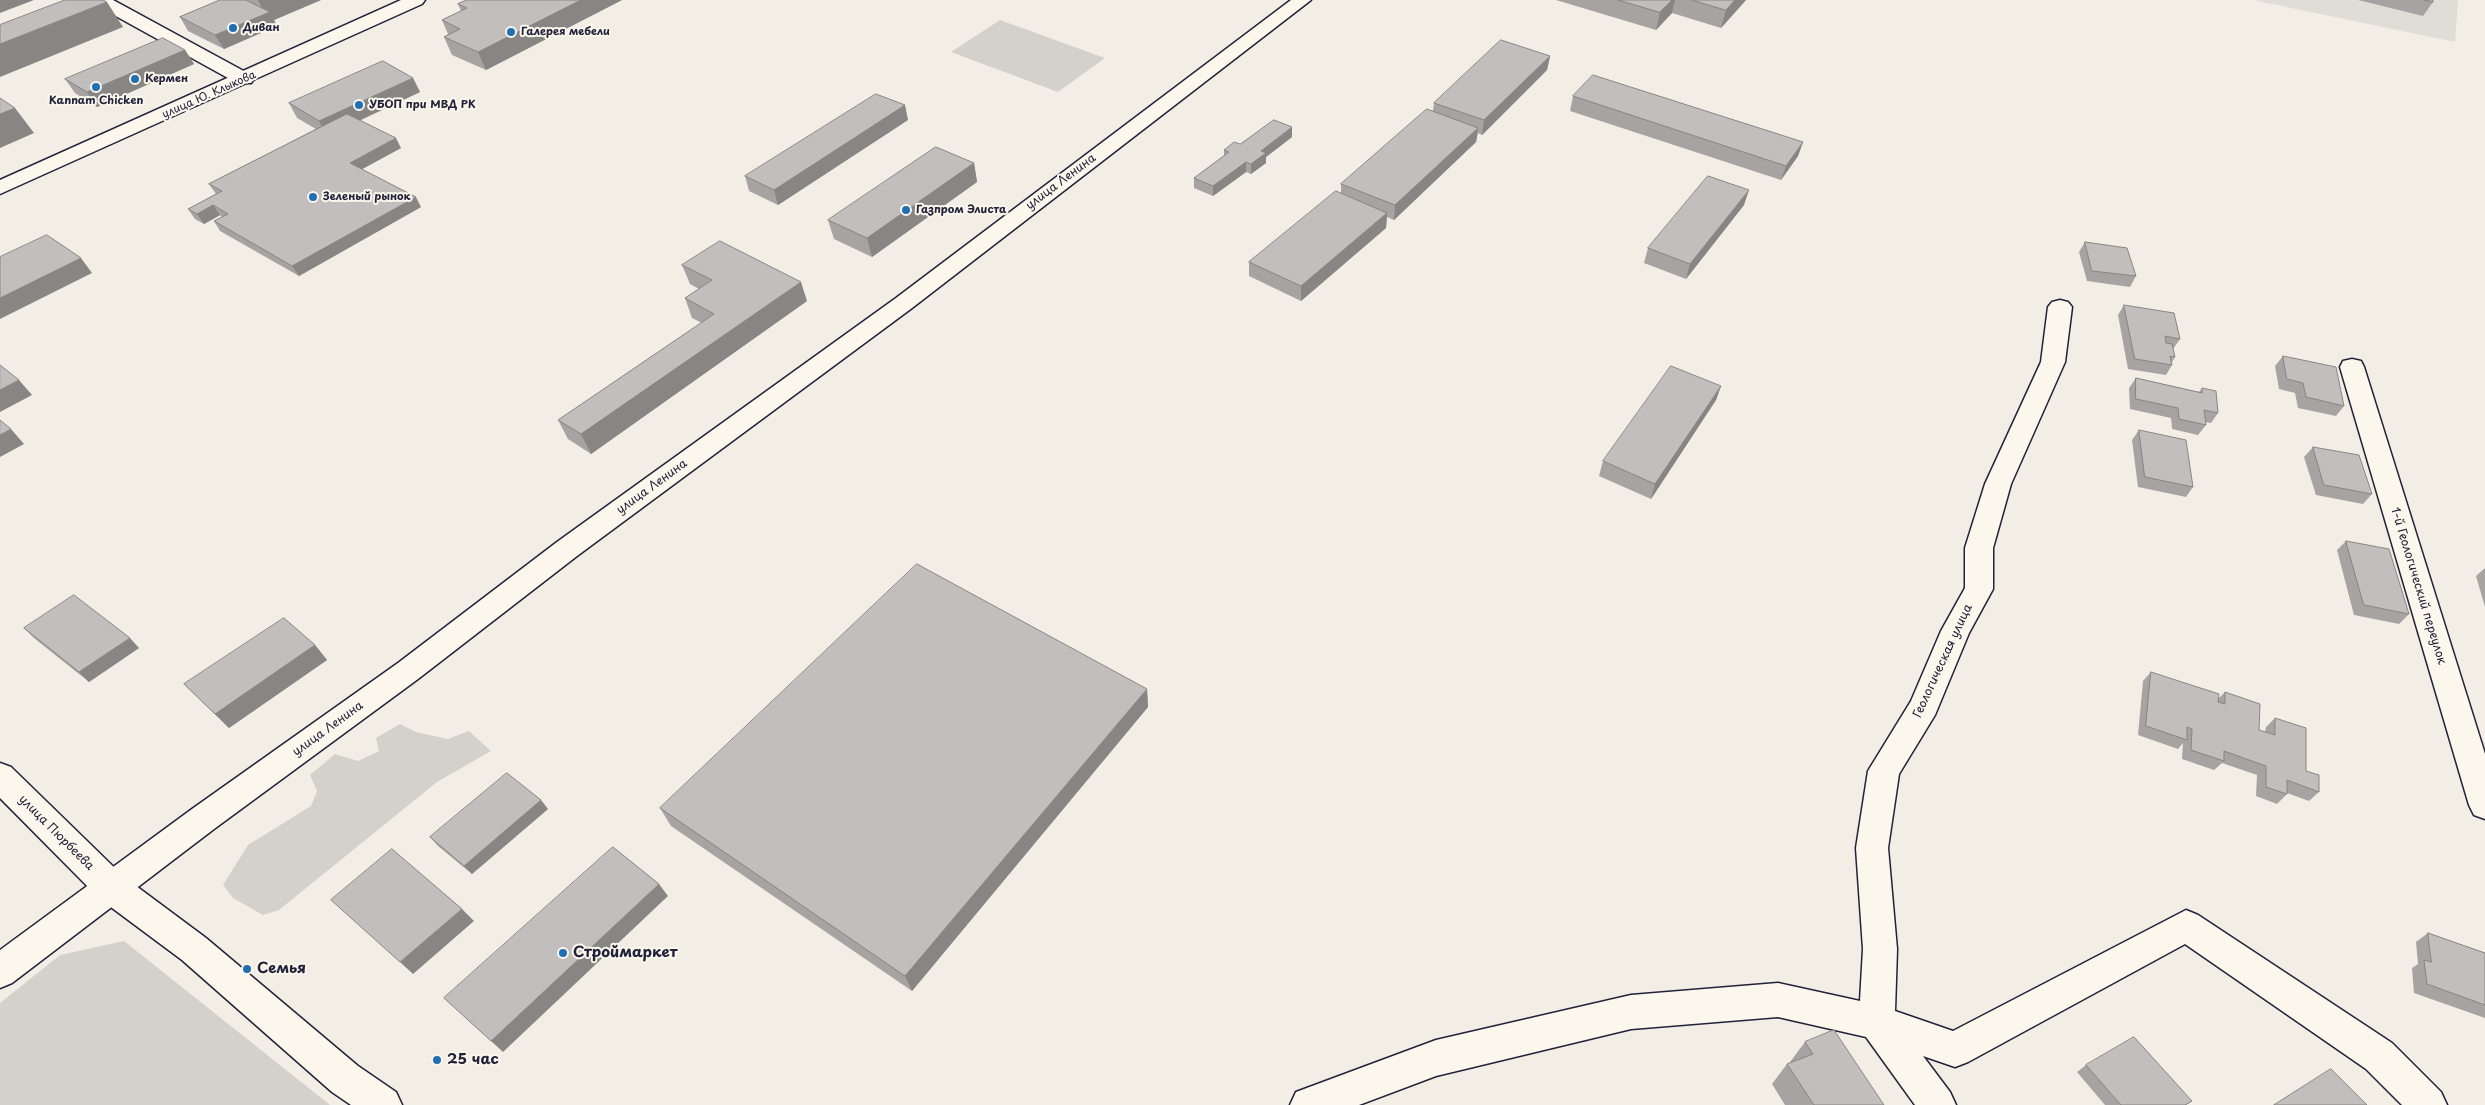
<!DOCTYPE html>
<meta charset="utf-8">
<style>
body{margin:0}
canvas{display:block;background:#f2eee5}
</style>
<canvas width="2485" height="1105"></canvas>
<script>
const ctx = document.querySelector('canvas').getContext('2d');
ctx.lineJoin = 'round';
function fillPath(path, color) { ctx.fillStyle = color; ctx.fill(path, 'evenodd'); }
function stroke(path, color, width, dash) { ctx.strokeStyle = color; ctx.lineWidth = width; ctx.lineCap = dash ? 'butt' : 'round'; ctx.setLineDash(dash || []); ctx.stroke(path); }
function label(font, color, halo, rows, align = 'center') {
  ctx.font = font + ' "Playpen Sans",sans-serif'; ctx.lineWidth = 4; ctx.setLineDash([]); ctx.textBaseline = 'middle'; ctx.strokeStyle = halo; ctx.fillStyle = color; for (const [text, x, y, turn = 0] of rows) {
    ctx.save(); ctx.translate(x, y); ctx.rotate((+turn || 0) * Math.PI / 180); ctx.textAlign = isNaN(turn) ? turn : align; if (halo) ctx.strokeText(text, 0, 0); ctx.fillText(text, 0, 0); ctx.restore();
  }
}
fillPath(new Path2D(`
 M 2253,0 L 2458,0 L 2455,42 Z`), '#e0dcd6');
fillPath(new Path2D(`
 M 1000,20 L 1105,58 L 1058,92 L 951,52 Z
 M 400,724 L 416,732 L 448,739 L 469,731 L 491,751 L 437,782 L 279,910 L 263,915 L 233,898 L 223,885 L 248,845 L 311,806 L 317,791 L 310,775 L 335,754 L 358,761 L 379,751 L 376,738 Z
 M 124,941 L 330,1105 L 0,1105 L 0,1003 L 60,955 Z`), '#d4d1cc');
const minor = new Path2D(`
 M 91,0 L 113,0 L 251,75 L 254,79 L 251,83 L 237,83 L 94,4 Z
 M 2060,300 L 2068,302 L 2072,307 L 2065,362 L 2011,484 L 1993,548 L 1993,589 L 1969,633 L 1935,715 L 1899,774 L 1888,848 L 1897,949 L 1895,1011 L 1953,1031 L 2186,910 L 2198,915 L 2392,1043 L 2441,1092 L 2447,1105 L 2402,1105 L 2366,1069 L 2185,944 L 1968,1062 L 1955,1067 L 1923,1056 L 1950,1092 L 1956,1105 L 1915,1105 L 1866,1037 L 1778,1017 L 1631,1029 L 1436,1076 L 1359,1105 L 1290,1105 L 1296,1092 L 1436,1040 L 1631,995 L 1778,983 L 1860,1001 L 1863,949 L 1856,848 L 1868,771 L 1911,701 L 1941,631 L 1965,588 L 1965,548 L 1985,484 L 2041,362 L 2048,307 L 2052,302 Z
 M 2352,359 L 2361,361 L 2364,367 L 2485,754 L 2485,819 L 2474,815 L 2469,805 L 2340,367 L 2343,361 Z
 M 112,873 L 124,877 L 206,938 L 358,1066 L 396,1092 L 402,1105 L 351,1105 L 332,1092 L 182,960 L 100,899 L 95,888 L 100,877 Z`);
const tertiary = new Path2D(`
 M 0,763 L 11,767 L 124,877 L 129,888 L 124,899 L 112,903 L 100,899 L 0,798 Z`);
const secondary = new Path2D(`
 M 401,0 L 425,0 L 422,4 L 0,194 L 0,180 Z`);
const primary = new Path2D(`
 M 1291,0 L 1311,0 L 912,308 L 577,556 L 418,679 L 214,829 L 12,983 L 0,988 L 0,950 L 192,809 L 398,663 L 557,542 L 896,298 Z`);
stroke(minor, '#22223b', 3);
stroke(tertiary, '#22223b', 3);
stroke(secondary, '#22223b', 3);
stroke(primary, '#22223b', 3);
fillPath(minor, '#fbf7ec');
fillPath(tertiary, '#fbf7ec');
fillPath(secondary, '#fbf7ec');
fillPath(primary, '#fbf7ec');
fillPath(new Path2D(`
 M 220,0 L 321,0 L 274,20 L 277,26 L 224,49 L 188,31 L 180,17 Z
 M 467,0 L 622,0 L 486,70 L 452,55 L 444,37 L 448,34 L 442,20 L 461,11 L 458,4 Z
 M 1556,0 L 1746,0 L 1721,28 L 1672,13 L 1656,30 Z
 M 2358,0 L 2433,0 L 2433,2 L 2423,16 Z
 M 185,50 L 194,64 L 97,107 L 75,93 L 65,79 Z
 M 1550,56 L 1547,70 L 1482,135 L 1478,133 L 1476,142 L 1394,220 L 1387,217 L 1386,228 L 1301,301 L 1249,276 L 1249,262 L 1341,193 L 1341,184 L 1433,111 L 1434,103 Z
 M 413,78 L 420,92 L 360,120 L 401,148 L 362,169 L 421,207 L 299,276 L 220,231 L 214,221 L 222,217 L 220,215 L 204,224 L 195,219 L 188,209 L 216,194 L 209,184 L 316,129 L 297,118 L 289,103 Z
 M 1573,96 L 1803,142 L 1798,156 L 1781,180 L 1570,111 Z
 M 908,120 L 778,205 L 749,191 L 745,176 Z
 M 1292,137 L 1266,157 L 1266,163 L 1251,174 L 1246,172 L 1213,196 L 1194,188 L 1194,178 L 1224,156 L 1224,150 L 1240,144 Z
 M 974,163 L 977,182 L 872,257 L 834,239 L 828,220 Z
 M 1744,205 L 1686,279 L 1644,263 L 1648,248 Z
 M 2085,242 L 2136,276 L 2130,287 L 2087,281 L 2079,252 Z
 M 682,265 L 807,301 L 591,454 L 568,439 L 558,420 L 702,323 L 692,318 L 685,298 L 699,289 L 690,284 Z
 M 2124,305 L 2180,339 L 2173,349 L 2175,357 L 2172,362 L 2172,365 L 2166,375 L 2128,369 L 2118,315 Z
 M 2283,356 L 2344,406 L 2336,416 L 2298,408 L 2295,393 L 2279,389 L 2275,366 Z
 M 2136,378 L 2199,392 L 2202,388 L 2218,413 L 2211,423 L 2205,422 L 2206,425 L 2198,435 L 2172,429 L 2171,418 L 2130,409 L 2129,388 Z
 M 1721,386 L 1716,400 L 1651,499 L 1599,476 L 1603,461 Z
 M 2139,430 L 2193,487 L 2186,497 L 2138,487 L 2132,440 Z
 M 2313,447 L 2372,494 L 2363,504 L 2316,495 L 2304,457 Z
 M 2346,541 L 2409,614 L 2399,624 L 2354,615 L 2337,550 Z
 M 2485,568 L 2485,607 L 2476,576 Z
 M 24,628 L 139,648 L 89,682 L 34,638 Z
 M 315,645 L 327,660 L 229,728 L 184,684 Z
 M 2151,672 L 2218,699 L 2225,692 L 2259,730 L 2265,732 L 2266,727 L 2275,718 L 2319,792 L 2309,801 L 2287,793 L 2287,794 L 2277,804 L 2256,796 L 2257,775 L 2222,763 L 2214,770 L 2182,759 L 2183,743 L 2178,749 L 2138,735 L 2143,681 Z
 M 1147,689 L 1148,707 L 912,991 L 671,826 L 660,808 Z
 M 548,809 L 472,874 L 438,846 L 430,837 Z
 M 2428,933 L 2485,953 L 2485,1018 L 2414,993 L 2412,968 L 2418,964 L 2416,942 Z
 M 1805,1042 L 1884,1105 L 1785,1105 L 1772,1084 L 1787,1064 L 1790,1063 L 1790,1062 Z
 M 2086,1065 L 2192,1101 L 2186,1105 L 2105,1105 L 2077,1072 Z`), '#a7a3a3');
fillPath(new Path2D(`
 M 0,0 L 34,0 L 0,13 Z
 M 258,0 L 321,0 L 274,20 L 277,26 L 224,49 L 215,35 L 265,14 Z
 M 581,0 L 622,0 L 486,70 L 478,52 Z
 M 1672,0 L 1675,0 L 1672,13 L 1656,30 L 1660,12 Z
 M 1735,0 L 1746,0 L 1721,28 L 1726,10 Z
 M 107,2 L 123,27 L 0,77 L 0,44 Z
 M 185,50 L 194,64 L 97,107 L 87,92 Z
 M 1550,56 L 1547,70 L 1482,135 L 1484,120 Z
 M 413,78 L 420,92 L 327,136 L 319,121 Z
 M 905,105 L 908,120 L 778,205 L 774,190 Z
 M 15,108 L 34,133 L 0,148 L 0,114 Z
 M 1292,127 L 1292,137 L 1266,157 L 1266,163 L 1251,174 L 1251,164 L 1261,151 Z
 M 1478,128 L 1476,142 L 1394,220 L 1395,205 Z
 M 396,138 L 401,148 L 355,173 L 350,163 Z
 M 1803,142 L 1798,156 L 1781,180 L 1786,166 Z
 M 1246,162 L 1246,172 L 1213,196 L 1213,186 Z
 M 974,163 L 977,182 L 872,257 L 867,238 Z
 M 1749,190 L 1744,205 L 1686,279 L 1690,264 Z
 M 416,197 L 421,207 L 299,276 L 292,266 Z
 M 213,205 L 220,215 L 204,224 L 197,214 Z
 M 1387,213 L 1386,228 L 1301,301 L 1301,286 Z
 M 81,258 L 92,273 L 0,319 L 0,298 Z
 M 801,282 L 807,301 L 591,454 L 581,434 Z
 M 19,380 L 32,395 L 0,412 L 0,390 Z
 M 1721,386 L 1716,400 L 1651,499 L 1655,484 Z
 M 11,429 L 24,444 L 0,457 L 0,435 Z
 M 130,638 L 139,648 L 89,682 L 79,672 Z
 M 315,645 L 327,660 L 229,728 L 215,714 Z
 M 1147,689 L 1148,707 L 912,991 L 905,976 Z
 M 541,800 L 548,809 L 472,874 L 464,866 Z
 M 659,884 L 668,896 L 503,1052 L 491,1041 Z
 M 462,909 L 474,921 L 413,974 L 400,962 Z`), '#888585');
const building = new Path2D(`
 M 65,0 L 103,0 L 107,2 L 0,44 L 0,25 Z
 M 220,0 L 246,0 L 270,12 L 215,35 L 180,17 Z
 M 467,0 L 581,0 L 478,52 L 444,37 L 460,29 L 442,20 L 467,8 L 458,4 Z
 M 1618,0 L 1672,0 L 1660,12 Z
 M 1692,0 L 1735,0 L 1726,10 Z
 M 2424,0 L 2433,0 L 2433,2 Z
 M 163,38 L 185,50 L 87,92 L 65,79 Z
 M 1501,40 L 1550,56 L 1484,120 L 1434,103 Z
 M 383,61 L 413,78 L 319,121 L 289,103 Z
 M 1593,75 L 1803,142 L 1786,166 L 1573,96 Z
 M 876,94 L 905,105 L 774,190 L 745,176 Z
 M 0,98 L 15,108 L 0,114 Z
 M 1427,109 L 1478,128 L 1395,205 L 1341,184 Z
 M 347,114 L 396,138 L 350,163 L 416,197 L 292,266 L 214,221 L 228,214 L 213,205 L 197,214 L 188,209 L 222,191 L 209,184 Z
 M 1274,120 L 1292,127 L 1261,151 L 1266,153 L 1251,164 L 1246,162 L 1213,186 L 1194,178 L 1229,152 L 1224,150 L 1234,142 L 1240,144 Z
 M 936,147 L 974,163 L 867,238 L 828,220 Z
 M 1708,176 L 1749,190 L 1690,264 L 1648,248 Z
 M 1336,191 L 1387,213 L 1301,286 L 1249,262 Z
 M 47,235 L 81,258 L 0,298 L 0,257 Z
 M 720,241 L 801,282 L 581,434 L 558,420 L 714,314 L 685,298 L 712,280 L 682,265 Z
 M 2085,242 L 2127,248 L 2136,276 L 2092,271 Z
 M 2124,305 L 2174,313 L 2180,339 L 2165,336 L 2166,343 L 2172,344 L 2175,357 L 2170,356 L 2172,365 L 2135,359 Z
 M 2283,356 L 2336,367 L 2344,406 L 2306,397 L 2303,383 L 2287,379 Z
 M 0,365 L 19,380 L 0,390 Z
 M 1671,366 L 1721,386 L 1655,484 L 1603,461 Z
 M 2136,378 L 2202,393 L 2202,388 L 2216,391 L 2218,413 L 2204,410 L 2206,425 L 2179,419 L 2178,408 L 2136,399 Z
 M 0,420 L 11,429 L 0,435 Z
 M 2139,430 L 2186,440 L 2193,487 L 2145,477 Z
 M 2313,447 L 2359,455 L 2372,494 L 2324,485 Z
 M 2346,541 L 2389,549 L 2409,614 L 2364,605 Z
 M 917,564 L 1147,689 L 905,976 L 660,808 Z
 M 74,595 L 130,638 L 79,672 L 24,628 Z
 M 284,618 L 315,645 L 215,714 L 184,684 Z
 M 2151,672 L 2219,694 L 2218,702 L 2225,704 L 2225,692 L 2260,704 L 2259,730 L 2275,735 L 2275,718 L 2306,728 L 2306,771 L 2319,775 L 2319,792 L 2287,780 L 2287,794 L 2266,787 L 2266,766 L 2224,751 L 2224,761 L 2191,750 L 2192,729 L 2187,727 L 2187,740 L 2146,726 Z
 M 507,773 L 541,800 L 464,866 L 430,837 Z
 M 613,847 L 659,884 L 491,1041 L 444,998 Z
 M 392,849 L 462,909 L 400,962 L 331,900 Z
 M 2428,933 L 2485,953 L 2485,1005 L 2427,984 L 2424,960 L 2431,962 Z
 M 1834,1030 L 1884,1105 L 1814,1105 L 1787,1064 L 1813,1054 L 1805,1042 Z
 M 2134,1037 L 2192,1101 L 2185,1105 L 2121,1105 L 2086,1065 Z
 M 2331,1069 L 2367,1105 L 2274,1105 Z`);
fillPath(building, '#c2bebe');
stroke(building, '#888585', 1);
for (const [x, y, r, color] of [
 [233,28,5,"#1f6fb2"],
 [511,32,5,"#1f6fb2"],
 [135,79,5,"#1f6fb2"],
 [96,87,5,"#1f6fb2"],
 [359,105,5,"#1f6fb2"],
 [313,197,5,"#1f6fb2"],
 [906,210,5,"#1f6fb2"],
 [563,953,5,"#1f6fb2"],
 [247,969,5,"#1f6fb2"],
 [437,1060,5,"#1f6fb2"]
]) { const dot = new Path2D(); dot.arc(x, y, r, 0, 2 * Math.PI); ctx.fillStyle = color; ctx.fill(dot); stroke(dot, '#fbf7ec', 2); }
label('bold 11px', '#22223b', '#fbf7ec', [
 ["Диван",243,28],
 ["Галерея мебели",521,32],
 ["Кермен",145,79],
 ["Kannam Chicken",96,101,"center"],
 ["УБОП при МВД РК",369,105],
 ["Зеленый рынок",323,197],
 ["Газпром Элиста",916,210]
], 'left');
label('11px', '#22223b', '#fbf7ec', [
 ["улица Ю. Клыкова",209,95,-24]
]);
label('12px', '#22223b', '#fbf7ec', [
 ["улица Ленина",1061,182,-37],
 ["улица Ленина",652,487,-36],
 ["1-й Геологический переулок",2418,586,73],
 ["Геологическая улица",1943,661,-65],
 ["улица Ленина",328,729,-36],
 ["улица Пюрбеева",56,833,45]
]);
label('bold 15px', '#22223b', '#fbf7ec', [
 ["Строймаркет",573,953],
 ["Семья",257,969],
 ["25 час",447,1060]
], 'left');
</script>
